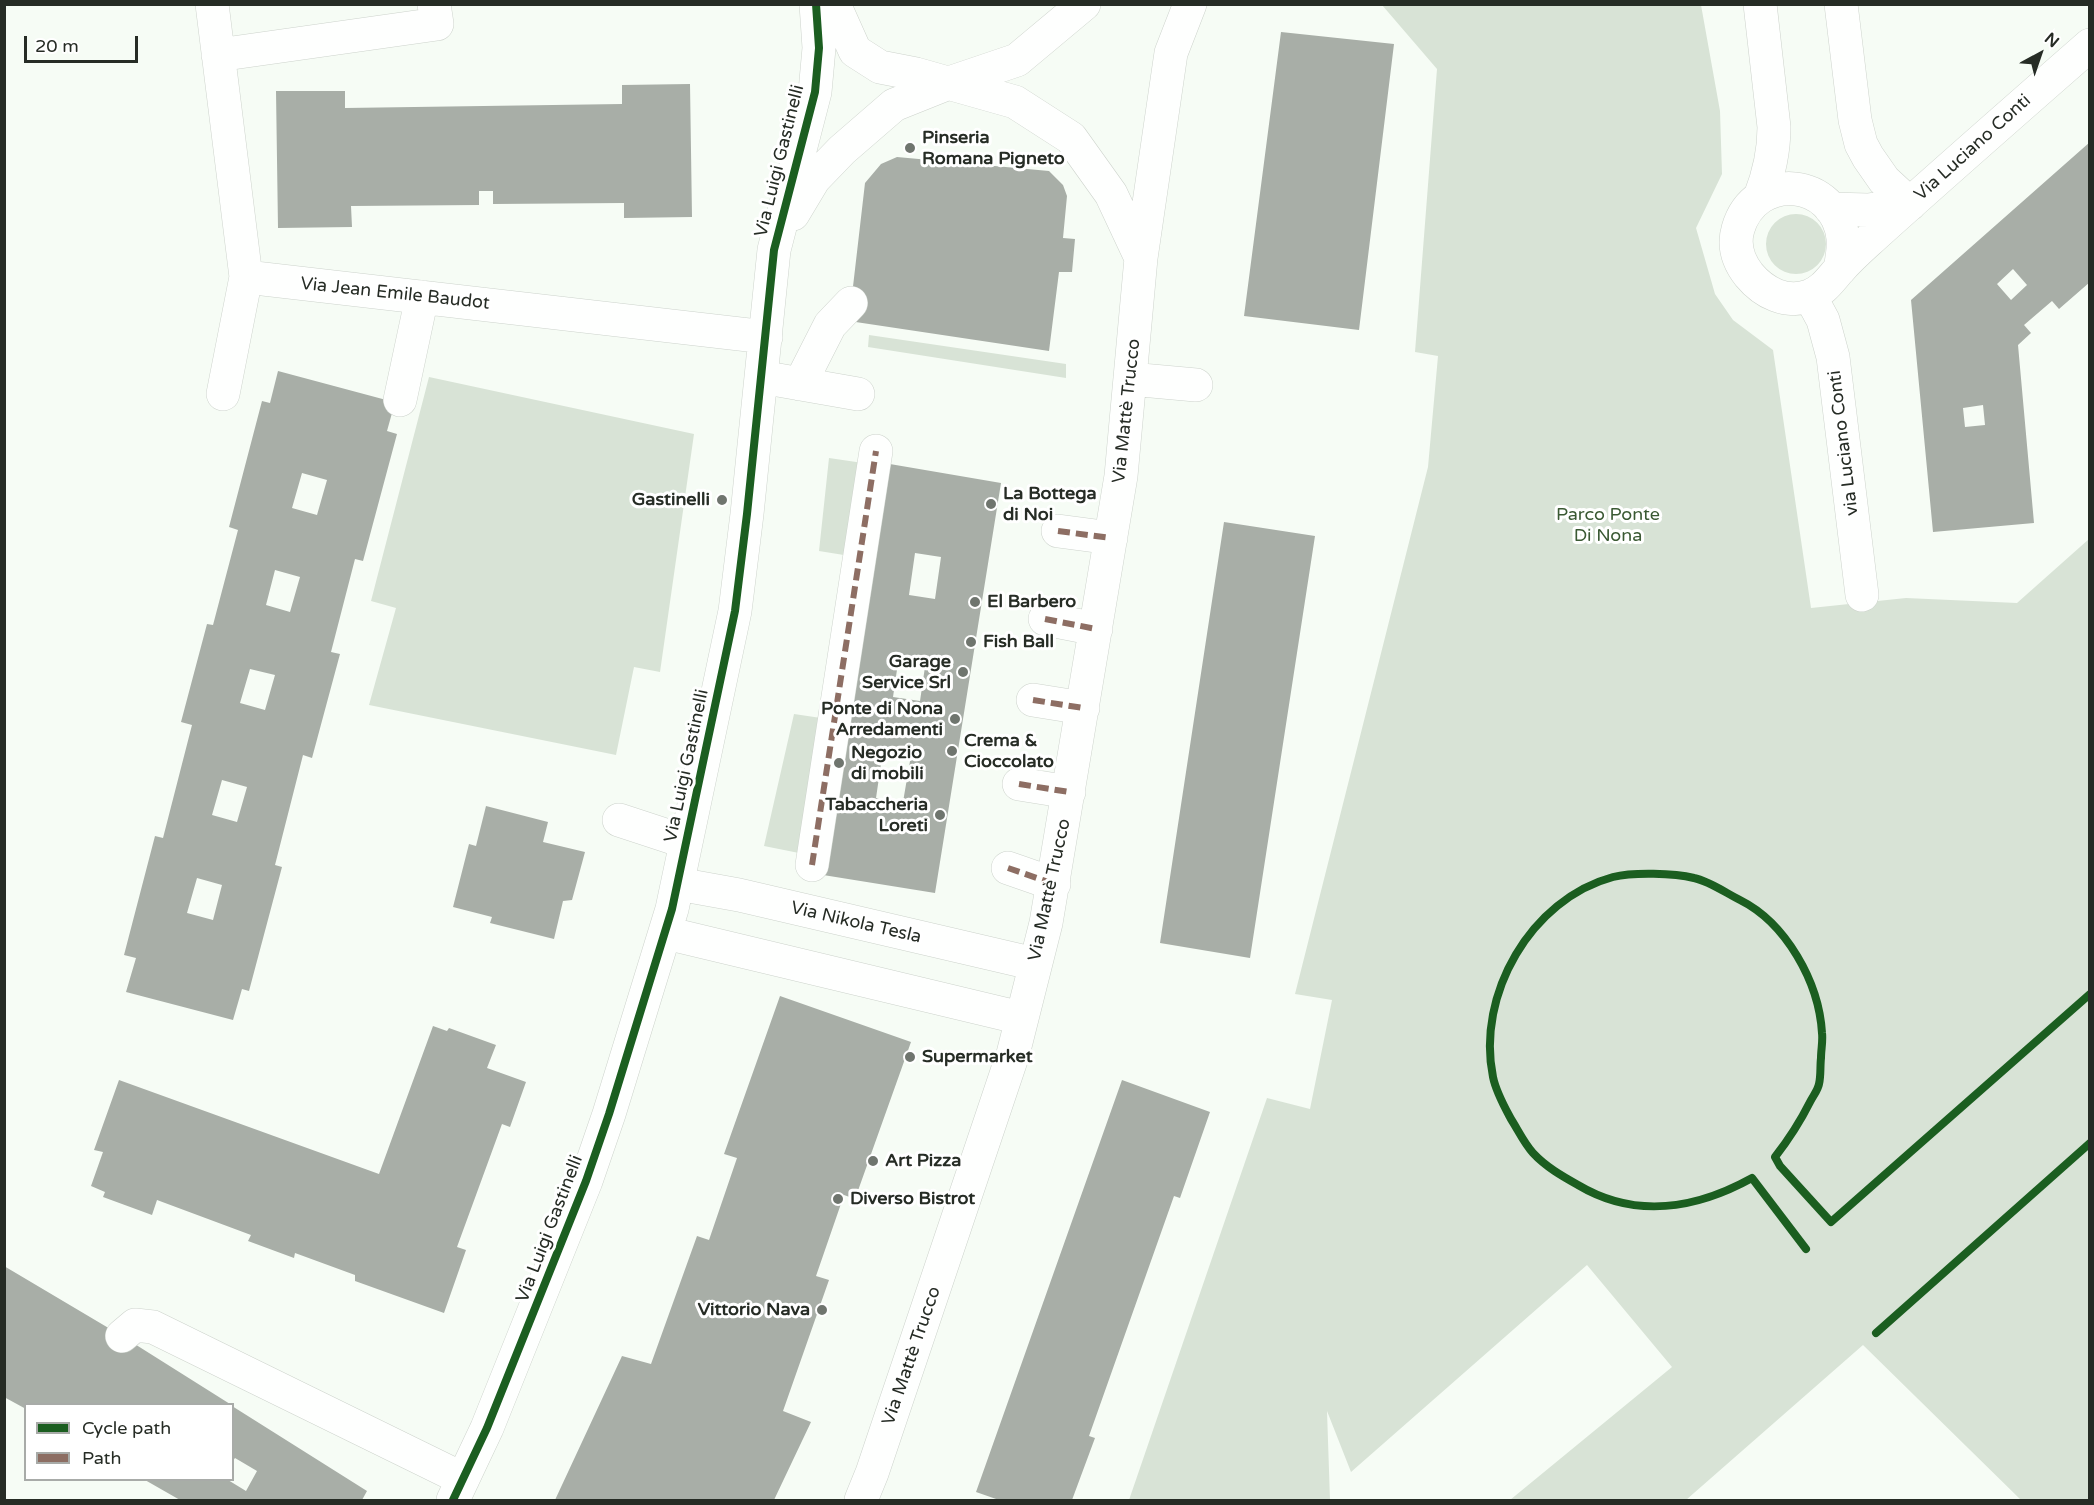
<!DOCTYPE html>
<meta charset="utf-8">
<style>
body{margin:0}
#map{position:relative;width:2094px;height:1505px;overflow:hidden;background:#f6fcf5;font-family:"Varela Round",sans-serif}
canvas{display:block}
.frame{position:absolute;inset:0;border:6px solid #262c25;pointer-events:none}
.legend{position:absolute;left:24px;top:1403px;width:210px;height:78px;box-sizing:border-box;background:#fff;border:2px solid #a8aba8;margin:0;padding:8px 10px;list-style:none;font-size:18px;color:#262c25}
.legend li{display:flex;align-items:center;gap:12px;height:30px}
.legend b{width:30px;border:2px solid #a8aba8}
.north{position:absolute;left:2010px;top:24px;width:60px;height:60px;-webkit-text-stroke:4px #fff;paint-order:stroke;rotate:40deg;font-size:16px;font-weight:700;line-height:24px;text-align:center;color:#262c25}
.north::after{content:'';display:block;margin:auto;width:21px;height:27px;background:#262c25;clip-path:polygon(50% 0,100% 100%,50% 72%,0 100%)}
.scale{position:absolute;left:24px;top:36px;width:114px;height:27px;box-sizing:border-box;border:3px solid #262c25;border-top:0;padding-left:8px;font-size:18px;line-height:21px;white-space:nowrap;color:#262c25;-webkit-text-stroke:4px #fff;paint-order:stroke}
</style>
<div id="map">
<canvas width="2094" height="1505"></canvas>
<div class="frame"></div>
<ul class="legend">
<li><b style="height:8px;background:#1b5e20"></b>Cycle path</li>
<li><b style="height:8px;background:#8d6e63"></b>Path</li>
</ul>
<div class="north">N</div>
<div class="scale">20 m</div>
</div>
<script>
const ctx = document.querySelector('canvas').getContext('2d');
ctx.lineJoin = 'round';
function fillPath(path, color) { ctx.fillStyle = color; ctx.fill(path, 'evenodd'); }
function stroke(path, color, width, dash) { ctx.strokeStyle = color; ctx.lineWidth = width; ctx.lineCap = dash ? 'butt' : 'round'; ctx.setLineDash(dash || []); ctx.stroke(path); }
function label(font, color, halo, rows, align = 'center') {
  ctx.font = font + ' "Varela Round",sans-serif'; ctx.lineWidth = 6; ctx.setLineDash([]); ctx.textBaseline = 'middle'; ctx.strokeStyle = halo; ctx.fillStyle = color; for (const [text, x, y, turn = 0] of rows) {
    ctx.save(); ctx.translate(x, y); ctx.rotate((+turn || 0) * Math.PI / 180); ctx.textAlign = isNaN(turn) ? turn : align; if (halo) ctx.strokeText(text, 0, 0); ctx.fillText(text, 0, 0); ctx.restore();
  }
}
fillPath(new Path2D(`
 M 1382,5 L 1701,5 L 1720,111 L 1722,174 L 1696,228 L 1715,294 L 1733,320 L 1773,350 L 1811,608 L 1906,598 L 2017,603 L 2089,539 L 2089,1500 L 2021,1500 L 1863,1345 L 1686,1500 L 1510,1500 L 1672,1367 L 1587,1265 L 1351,1472 L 1327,1411 L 1330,1500 L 1129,1500 L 1267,1098 L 1310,1109 L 1332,1000 L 1295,994 L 1428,467 L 1438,356 L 1415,352 L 1437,69 Z
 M1766 244a30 30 0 1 1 60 0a30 30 0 1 1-60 0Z
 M 869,335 L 1066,364 L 1066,378 L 868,347 Z
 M 429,377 L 694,434 L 660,672 L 634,667 L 616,755 L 369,705 L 396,608 L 371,601 Z
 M 829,458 L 863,463 L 850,556 L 819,551 Z
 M 794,714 L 821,718 L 799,853 L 764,846 Z`), '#d8e3d6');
fillPath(new Path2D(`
 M 1281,32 L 1394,44 L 1359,330 L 1244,316 Z
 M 690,84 L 692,217 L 624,218 L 624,203 L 493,204 L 493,191 L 479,191 L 479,205 L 351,206 L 352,227 L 278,228 L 276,91 L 345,91 L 345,108 L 622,104 L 622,85 Z
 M 2090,142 L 2090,282 L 2059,309 L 2052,301 L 2024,325 L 2031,333 L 2018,345 L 2034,523 L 1933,532 L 1911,300 ZM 2013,269 L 2027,285 L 2011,300 L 1997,284 ZM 1983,405 L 1985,425 L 1965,427 L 1963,408 Z
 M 897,157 L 1049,171 L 1063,185 L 1067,196 L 1063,238 L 1075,239 L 1072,272 L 1059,272 L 1049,351 L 849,321 L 865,183 L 881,164 Z
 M 278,371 L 390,401 L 387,411 L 392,413 L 387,431 L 397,434 L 363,561 L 355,559 L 331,652 L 340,654 L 312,758 L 303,755 L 275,865 L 282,867 L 249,991 L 242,989 L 233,1020 L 126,992 L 136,958 L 124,955 L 155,836 L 163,838 L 192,725 L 181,722 L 207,624 L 213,625 L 238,530 L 229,527 L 262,401 L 270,403 ZM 302,473 L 327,480 L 317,515 L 292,508 ZM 275,570 L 300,577 L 290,612 L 266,605 ZM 250,669 L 275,675 L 265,710 L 240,703 ZM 222,780 L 247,787 L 237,822 L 212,815 ZM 197,878 L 222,885 L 213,920 L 187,913 Z
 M 884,463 L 1001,483 L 935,893 L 817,874 ZM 915,553 L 941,557 L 935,599 L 909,595 ZM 899,656 L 926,660 L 920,701 L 893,697 ZM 882,757 L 910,761 L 903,802 L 876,798 Z
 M 1224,522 L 1315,536 L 1250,958 L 1160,943 Z
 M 486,806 L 548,822 L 543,842 L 585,852 L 572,900 L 563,901 L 554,939 L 490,923 L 492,917 L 453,907 L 469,844 L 476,846 Z
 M 780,996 L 911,1042 L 855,1199 L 844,1195 L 816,1276 L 829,1280 L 783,1411 L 811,1422 L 774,1500 L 555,1500 L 622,1356 L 651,1364 L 697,1236 L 709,1240 L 737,1158 L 724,1154 Z
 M 433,1026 L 447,1031 L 449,1028 L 496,1045 L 487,1068 L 526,1082 L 510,1127 L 502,1124 L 457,1247 L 466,1250 L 444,1313 L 355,1281 L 355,1275 L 295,1253 L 294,1258 L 248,1241 L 251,1235 L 157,1200 L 152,1215 L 103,1197 L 105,1192 L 91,1186 L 103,1152 L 94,1150 L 119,1080 L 379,1174 Z
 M 1122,1080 L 1210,1112 L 1180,1198 L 1174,1196 L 1089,1436 L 1095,1438 L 1072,1500 L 999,1500 L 976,1492 Z
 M 4,1266 L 122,1336 L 230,1404 L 26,1404 L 26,1409 L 4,1397 Z
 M 232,1406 L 367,1491 L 362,1500 L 180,1500 L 145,1480 L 228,1480 L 246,1491 L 257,1471 L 235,1458 L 232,1462 Z`), '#a8aea7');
const minor = new Path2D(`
 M 212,4 L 246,277 L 766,337
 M 834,4 L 855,51 L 880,67 L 916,74 L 1015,102 L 1071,138 L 1111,194 L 1141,258
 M 1841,4 L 1855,120 L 1861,144 L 1868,157 L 1884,180 L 1910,204
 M 218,55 L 437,24 L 434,4
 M 1760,197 C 1769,174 1774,153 1774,127 L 1760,4
 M 1831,209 L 1868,210 L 1910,204
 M 793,214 L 814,179 L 842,150 L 894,105 L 949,83 L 1017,60 L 1084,4
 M 1840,269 C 1842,259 1844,249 1843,238 C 1836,178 1755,170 1738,229 C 1733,246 1738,261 1749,275 C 1764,293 1786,304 1809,296 C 1823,291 1830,280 1839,270 C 1850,257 1863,246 1875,235 C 1946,171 2018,108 2090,45
 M 1810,296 L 1823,320 L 1833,357 L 1862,595
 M 761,377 L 858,394
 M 1130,379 L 1196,385
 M 800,384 L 830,325 L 851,303
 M 223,394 L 246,277
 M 400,400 L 422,297
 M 1058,531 L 1111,538
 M 1045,619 L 1096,629
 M 1033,700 L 1083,708
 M 1019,784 L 1069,792
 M 619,820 L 686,842
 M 812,865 L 876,451
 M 1008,868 L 1054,884
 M 678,884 L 739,895 L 1035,964
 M 666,933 L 1021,1018
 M 122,1336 L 135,1325 L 153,1327 L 463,1479
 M 453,1500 L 487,1428 L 586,1181 L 609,1114 L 672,909 L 735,611 L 747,514 L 774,250 L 815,92 L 819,48 L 816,4
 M 861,1500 L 872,1473 L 1013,1054 L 1046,923 L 1121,476 L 1141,258 L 1171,53 L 1190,4`);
stroke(minor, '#cdd3cc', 34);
stroke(minor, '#fefffe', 33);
stroke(new Path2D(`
 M 1058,531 L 1111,538
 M 1045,619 L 1096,629
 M 1033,700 L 1083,708
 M 1019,784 L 1069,792
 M 812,865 L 876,451
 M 1008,868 L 1054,884`), '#8d6e63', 6, [12, 6]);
stroke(new Path2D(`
 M 1806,1249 L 1752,1178 C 1696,1209 1635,1219 1578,1185 C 1562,1176 1546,1167 1533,1153 C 1524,1143 1518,1130 1511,1119 C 1504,1106 1496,1092 1493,1077 C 1476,995 1531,899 1613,877 C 1633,872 1674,873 1694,878 C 1709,881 1726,893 1740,900 C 1786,923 1819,982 1822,1033 C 1823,1041 1821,1050 1821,1058 C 1820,1066 1821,1076 1819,1084 C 1818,1090 1813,1096 1810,1102 C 1800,1122 1789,1139 1775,1157 L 1780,1166 L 1831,1222 L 2090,994
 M 1876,1333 L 2090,1143
 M 453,1500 L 487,1428 L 586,1181 L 609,1114 L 672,909 L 735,611 L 747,514 L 774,250 L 815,92 L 819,48 L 816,4`), '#1b5e20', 8);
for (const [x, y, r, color] of [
 [910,148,6,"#6f756e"],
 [722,500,6,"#6f756e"],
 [991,504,6,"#6f756e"],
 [975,602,6,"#6f756e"],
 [971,642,6,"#6f756e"],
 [963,672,6,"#6f756e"],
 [955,719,6,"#6f756e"],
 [952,751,6,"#6f756e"],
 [839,763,6,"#6f756e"],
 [940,815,6,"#6f756e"],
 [910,1057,6,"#6f756e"],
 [873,1161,6,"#6f756e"],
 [838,1199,6,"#6f756e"],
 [822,1310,6,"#6f756e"]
]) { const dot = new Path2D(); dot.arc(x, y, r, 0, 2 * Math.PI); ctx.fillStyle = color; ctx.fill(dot); stroke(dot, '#fff', 2); }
label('bold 18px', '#262c25', '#fff', [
 ["Pinseria",922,138],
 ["Romana Pigneto",922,159],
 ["La Bottega",1003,494],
 ["di Noi",1003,515],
 ["Gastinelli",710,500,"right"],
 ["El Barbero",987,602],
 ["Fish Ball",983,642],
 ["Garage",951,662,"right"],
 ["Service Srl",951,683,"right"],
 ["Ponte di Nona",943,709,"right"],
 ["Arredamenti",943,730,"right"],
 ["Crema &",964,741],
 ["Cioccolato",964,762],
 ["Negozio",851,753],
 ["di mobili",851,774],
 ["Tabaccheria",928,805,"right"],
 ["Loreti",928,826,"right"],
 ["Supermarket",922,1057],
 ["Art Pizza",885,1161],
 ["Diverso Bistrot",850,1199],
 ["Vittorio Nava",810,1310,"right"]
], 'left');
label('18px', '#262c25', '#fff', [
 ["Via Luciano Conti",1973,148,-42],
 ["Via Luigi Gastinelli",780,161,-76],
 ["Via Jean Emile Baudot",395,294,6],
 ["Via Mattè Trucco",1127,411,-84],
 ["via Luciano Conti",1844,443,-97],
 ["Via Luigi Gastinelli",687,766,-78],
 ["Via Mattè Trucco",1050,890,-78],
 ["Via Nikola Tesla",856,923,13],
 ["Via Luigi Gastinelli",550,1229,-69],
 ["Via Mattè Trucco",912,1356,-71]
]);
label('18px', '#3a5933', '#fff', [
 ["Parco Ponte",1608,515],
 ["Di Nona",1608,536]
]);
</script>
